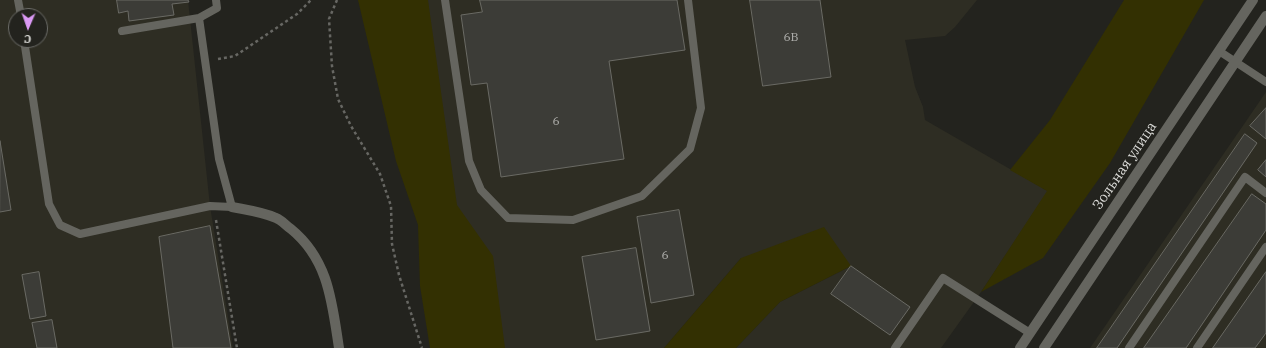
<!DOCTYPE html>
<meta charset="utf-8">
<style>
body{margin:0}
#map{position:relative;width:1266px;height:348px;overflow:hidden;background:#23231e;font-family:"IBM Plex Serif",serif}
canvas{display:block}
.north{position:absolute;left:8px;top:8px;width:40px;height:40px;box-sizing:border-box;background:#23231e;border:1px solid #6c6c68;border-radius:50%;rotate:182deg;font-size:11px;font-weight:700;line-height:16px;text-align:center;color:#dadad7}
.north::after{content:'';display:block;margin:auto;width:14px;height:18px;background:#db99f5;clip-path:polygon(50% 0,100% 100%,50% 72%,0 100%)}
</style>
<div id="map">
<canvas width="1266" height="348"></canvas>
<div class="north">С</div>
</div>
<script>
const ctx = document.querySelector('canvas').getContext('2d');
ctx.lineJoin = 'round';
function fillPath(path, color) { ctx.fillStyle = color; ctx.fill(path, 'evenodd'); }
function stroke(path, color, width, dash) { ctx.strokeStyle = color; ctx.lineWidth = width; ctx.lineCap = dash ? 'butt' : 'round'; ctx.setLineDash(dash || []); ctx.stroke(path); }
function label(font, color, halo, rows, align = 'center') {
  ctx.font = font + ' "IBM Plex Serif",serif'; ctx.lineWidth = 3; ctx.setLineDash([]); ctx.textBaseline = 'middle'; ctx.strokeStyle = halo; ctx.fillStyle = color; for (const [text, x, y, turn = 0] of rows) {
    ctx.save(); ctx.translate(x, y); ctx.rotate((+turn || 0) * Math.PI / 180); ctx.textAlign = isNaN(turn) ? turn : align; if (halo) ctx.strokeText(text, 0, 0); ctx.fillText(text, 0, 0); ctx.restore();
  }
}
fillPath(new Path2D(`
 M 0,0 L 188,0 L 210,206 L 233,348 L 0,348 ZM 16,16 L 40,16 L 40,40 L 16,40 Z
 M 422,0 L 977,0 L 955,27 L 945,36 L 905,40 L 915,87 L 923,107 L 925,120 L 1048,191 L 981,292 L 941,348 L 736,348 L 780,302 L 851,266 L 741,258 L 664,348 L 464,348 Z
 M 1266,92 L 1266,348 L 1090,348 L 1240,130 Z`), '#2e2d23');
fillPath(new Path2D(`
 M 358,0 L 428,0 L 457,205 L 493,256 L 505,348 L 430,348 L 420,286 L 418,225 L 396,161 Z
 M 1124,0 L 1204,0 L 1110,163 L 1043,258 L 981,292 L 1047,191 L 1010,170 L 1050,120 Z
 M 824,227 L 851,266 L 780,302 L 736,348 L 664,348 L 741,258 Z`), '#333002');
const building = new Path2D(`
 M 117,0 L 188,0 L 189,2 L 172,4 L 174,15 L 129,21 L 128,11 L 119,13 Z
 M 480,0 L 677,0 L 685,50 L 609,61 L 624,159 L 501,177 L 487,83 L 471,85 L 461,15 L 482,12 Z
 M 750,0 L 820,0 L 831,77 L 763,86 Z
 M 1266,108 L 1266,139 L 1250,126 Z
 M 1245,134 L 1257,143 L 1117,348 L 1097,348 Z
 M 0,141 L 11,210 L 0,212 Z
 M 1266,160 L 1266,177 L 1258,170 Z
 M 1252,194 L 1266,204 L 1266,230 L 1186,348 L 1144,348 Z
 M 679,210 L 694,295 L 651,303 L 637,217 Z
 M 210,226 L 231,348 L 173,348 L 159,237 Z
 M 636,248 L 650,331 L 596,340 L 582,257 Z
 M 851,266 L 910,307 L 890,335 L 831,294 Z
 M 39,272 L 46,316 L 30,319 L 22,275 Z
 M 1266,272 L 1266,333 L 1255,348 L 1213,348 Z
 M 52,320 L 57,348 L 37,348 L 32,323 Z`);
fillPath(building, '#3c3c37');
stroke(building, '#6a6a64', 1);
stroke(new Path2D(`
 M 337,0 L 329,19 L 332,66 L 338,99 L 351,126 L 380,174 L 391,206 L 392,244 L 399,275 L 422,348
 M 218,59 L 235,56 L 297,14 L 311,0
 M 216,220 L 237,348`), '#676763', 2.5, [3, 3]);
stroke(new Path2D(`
 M 18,0 L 21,16
 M 445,0 L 469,161 L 481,190 L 508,218 L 573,220 L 642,196 L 690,149 L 701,108 L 688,0
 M 122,31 L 199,18 L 217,8 L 216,0
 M 24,40 L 49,204 L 60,225 L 80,234 L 210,206 L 232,207 L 219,159 L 199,18
 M 1219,51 L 1266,82
 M 895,348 L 943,278 L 1030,333
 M 1129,348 L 1245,177 L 1266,193
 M 1197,348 L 1266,247`), '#65655f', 8);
stroke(new Path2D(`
 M 232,207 C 247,210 263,212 276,218 C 282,220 286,226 291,229 C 329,260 332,303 339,348`), '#65655f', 10);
stroke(new Path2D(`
 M 1020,348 L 1253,0
 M 1044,348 L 1266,16`), '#65655f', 10);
label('12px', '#b2b2af', null, [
 ["6В",791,38],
 ["6",556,122],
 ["6",665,256]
]);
label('14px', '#dadad7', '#23231e', [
 ["Зольная улица",1125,166,-56]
]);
</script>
